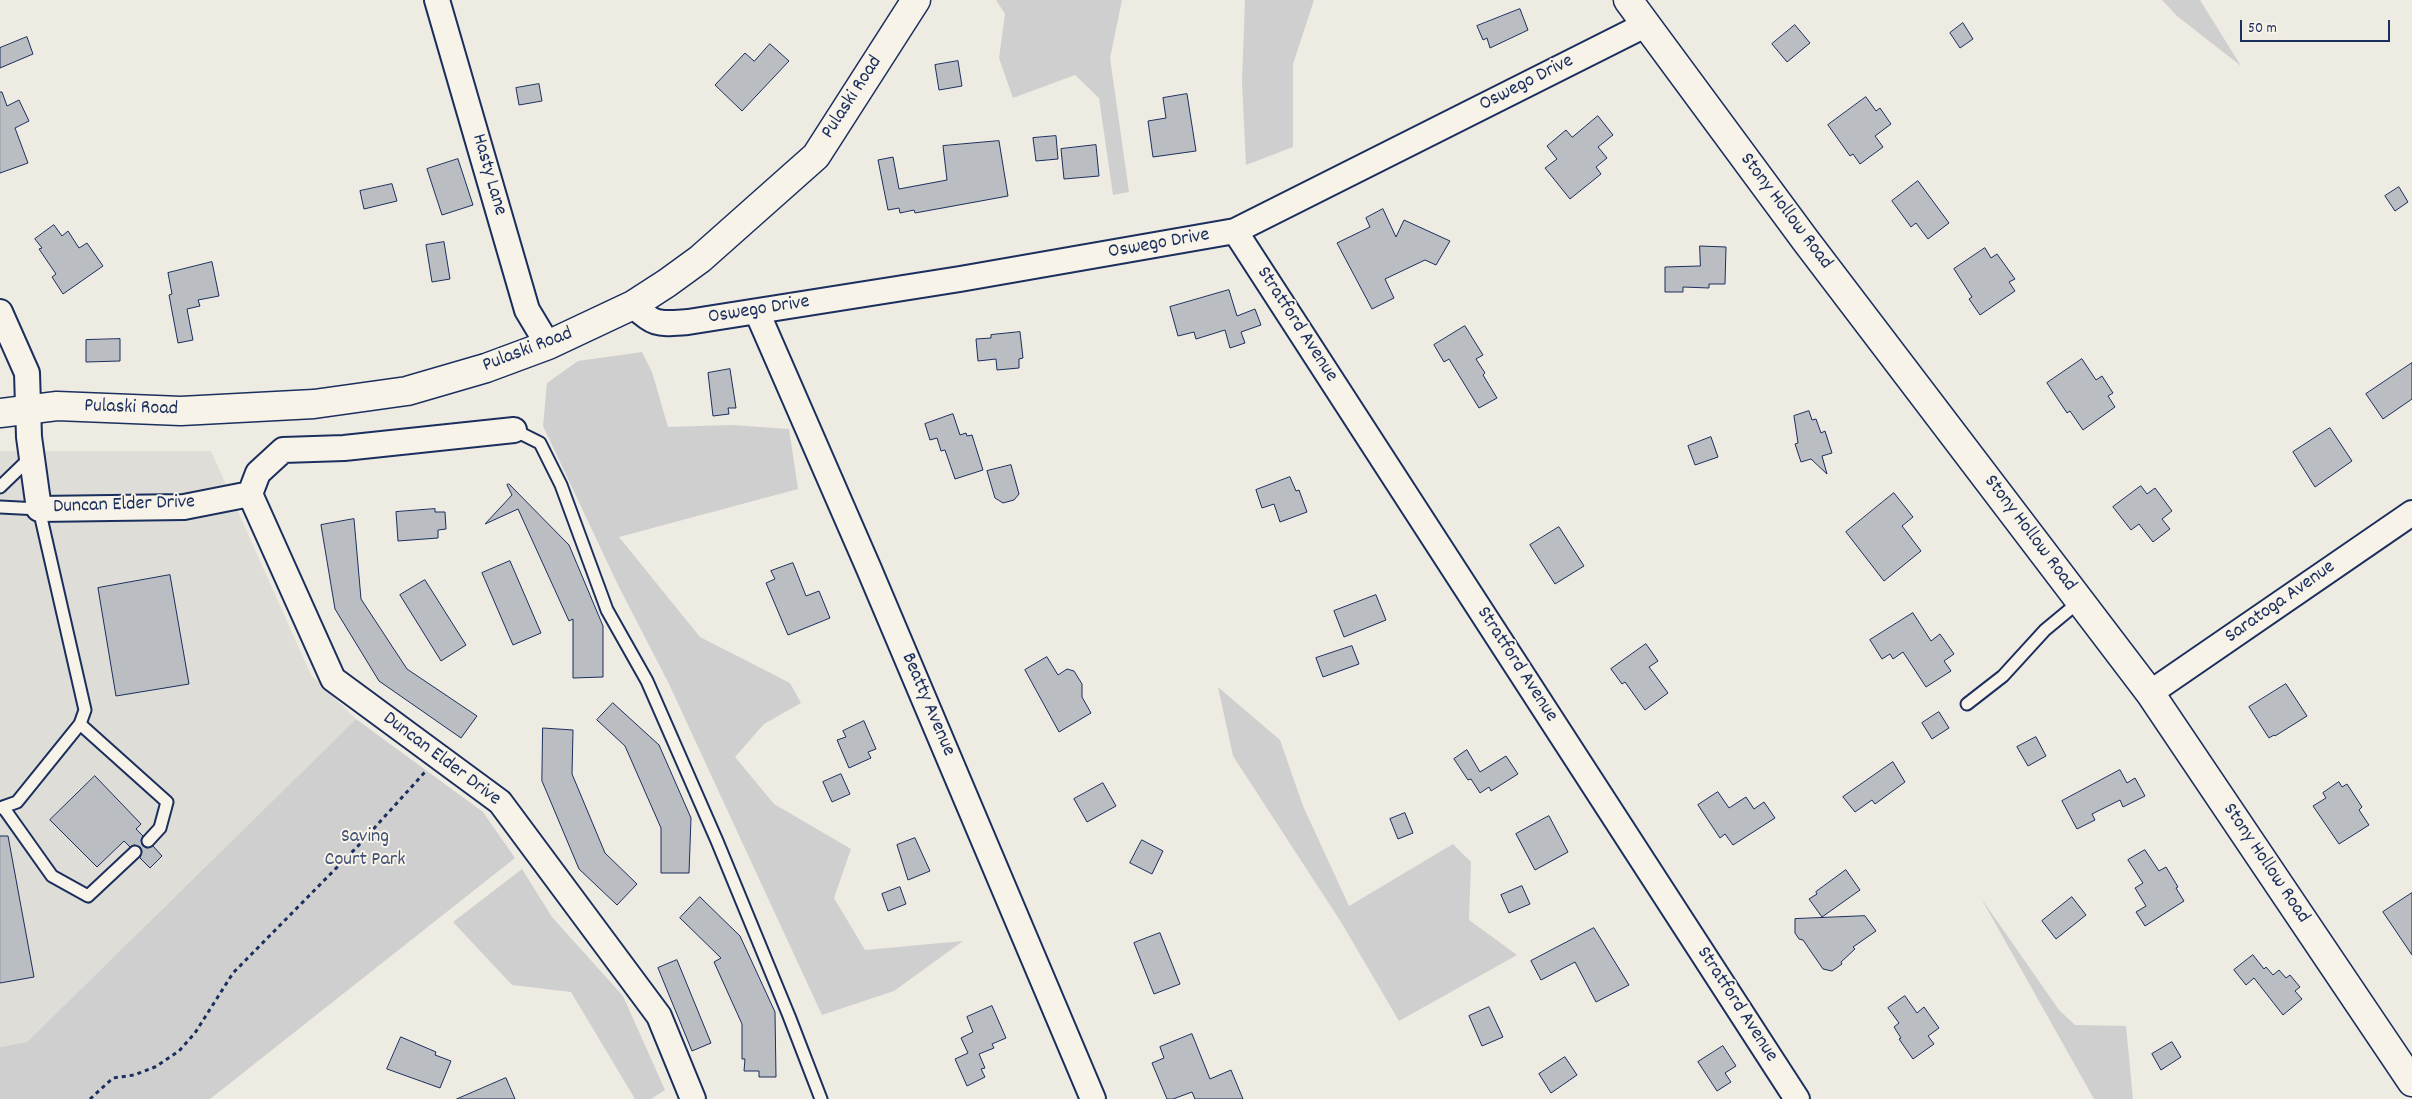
<!DOCTYPE html>
<style>
body{margin:0}
#map{position:relative;width:2412px;height:1099px;overflow:hidden;background:#eeebe2;font-family:Dekko,sans-serif}
canvas{display:block}
.scale{position:absolute;left:2240px;top:20px;width:150px;height:22px;box-sizing:border-box;border:2px solid #1b2f5e;border-top:0;padding-left:6px;font-size:15px;line-height:18px;white-space:nowrap;color:#1b2f5e;-webkit-text-stroke:4px #f7f3e8;paint-order:stroke}
</style>
<div id="map">
<canvas width="2412" height="1099"></canvas>
<div class="scale">50 m</div>
</div>
<script>
const ctx = document.querySelector('canvas').getContext('2d');
ctx.lineJoin = 'round';
function fillPath(path, color) { ctx.fillStyle = color; ctx.fill(path, 'evenodd'); }
function stroke(path, color, width, dash) { ctx.strokeStyle = color; ctx.lineWidth = width; ctx.lineCap = dash ? 'butt' : 'round'; ctx.setLineDash(dash || []); ctx.stroke(path); }
function label(font, color, halo, rows, align = 'center') {
  ctx.font = font + ' Dekko,sans-serif'; ctx.lineWidth = 4; ctx.setLineDash([]); ctx.textBaseline = 'middle'; ctx.strokeStyle = halo; ctx.fillStyle = color; for (const [text, x, y, turn = 0] of rows) {
    ctx.save(); ctx.translate(x, y); ctx.rotate((+turn || 0) * Math.PI / 180); ctx.textAlign = isNaN(turn) ? turn : align; if (halo) ctx.strokeText(text, 0, 0); ctx.fillText(text, 0, 0); ctx.restore();
  }
}
fillPath(new Path2D(`
 M 0,451 L 211,451 L 311,675 L 356,719 L 27,1042 L 0,1047 Z`), '#deddd8');
fillPath(new Path2D(`
 M 996,0 L 1122,0 L 1110,58 L 1129,192 L 1113,195 L 1099,98 L 1075,75 L 1013,98 L 999,58 L 1005,14 Z
 M 1245,0 L 1314,0 L 1293,64 L 1293,147 L 1246,165 L 1242,82 Z
 M 2162,0 L 2200,0 L 2241,66 L 2177,16 Z
 M 642,352 L 652,372 L 668,427 L 731,425 L 789,429 L 798,489 L 619,537 L 700,637 L 790,683 L 801,703 L 764,724 L 735,757 L 774,804 L 851,849 L 834,898 L 865,950 L 963,941 L 894,991 L 822,1015 L 669,684 L 618,585 L 543,426 L 547,383 L 578,361 Z
 M 1218,687 L 1280,740 L 1303,806 L 1349,906 L 1453,844 L 1471,862 L 1469,920 L 1517,955 L 1399,1021 L 1341,922 L 1233,756 Z
 M 356,719 L 483,812 L 515,858 L 210,1099 L 0,1099 L 0,1047 L 27,1042 Z
 M 522,869 L 552,917 L 623,996 L 665,1090 L 651,1099 L 635,1099 L 571,992 L 512,985 L 453,922 Z
 M 1981,898 L 2059,1010 L 2075,1025 L 2126,1026 L 2133,1099 L 2094,1099 Z`), '#cfcfcf');
const building = new Path2D(`
 M 1520,9 L 1528,30 L 1490,48 L 1487,38 L 1483,40 L 1477,26 Z
 M 1963,23 L 1973,39 L 1960,48 L 1950,33 Z
 M 1795,25 L 1810,43 L 1787,62 L 1772,44 Z
 M 27,37 L 33,54 L 0,68 L 0,48 Z
 M 770,44 L 789,61 L 742,111 L 715,85 L 745,53 L 754,61 Z
 M 958,61 L 962,86 L 939,90 L 935,65 Z
 M 539,84 L 542,101 L 519,105 L 516,88 Z
 M 0,92 L 2,92 L 7,106 L 19,100 L 29,121 L 15,128 L 28,163 L 0,173 Z
 M 1187,94 L 1196,151 L 1153,157 L 1148,121 L 1166,118 L 1163,98 Z
 M 1866,97 L 1876,111 L 1880,108 L 1891,124 L 1875,136 L 1883,147 L 1860,164 L 1853,154 L 1850,156 L 1828,125 Z
 M 1598,116 L 1613,135 L 1598,147 L 1607,158 L 1596,167 L 1601,174 L 1570,199 L 1545,168 L 1557,159 L 1547,146 L 1566,130 L 1572,137 Z
 M 1056,136 L 1058,159 L 1036,161 L 1033,138 Z
 M 999,141 L 1008,196 L 915,213 L 914,210 L 900,213 L 899,208 L 888,210 L 878,160 L 893,157 L 899,189 L 947,180 L 943,146 Z
 M 1096,145 L 1099,176 L 1064,179 L 1061,149 Z
 M 458,159 L 473,205 L 442,215 L 427,169 Z
 M 1918,181 L 1949,223 L 1928,239 L 1916,223 L 1911,227 L 1892,201 Z
 M 392,184 L 397,201 L 364,209 L 360,191 Z
 M 2399,187 L 2408,202 L 2395,211 L 2385,196 Z
 M 1383,209 L 1396,237 L 1404,220 L 1450,241 L 1436,265 L 1425,260 L 1385,279 L 1394,298 L 1372,309 L 1337,243 L 1370,227 L 1366,218 Z
 M 54,225 L 62,236 L 68,231 L 79,248 L 87,243 L 103,266 L 63,294 L 52,277 L 56,274 L 39,249 L 42,248 L 35,239 Z
 M 444,242 L 450,279 L 432,282 L 426,245 Z
 M 1700,246 L 1726,247 L 1725,284 L 1709,284 L 1709,288 L 1683,287 L 1683,292 L 1665,292 L 1665,267 L 1700,266 Z
 M 1985,248 L 1991,258 L 1997,254 L 2015,279 L 2009,282 L 2015,291 L 1980,315 L 1969,299 L 1972,297 L 1954,269 Z
 M 212,262 L 219,296 L 198,300 L 200,306 L 187,309 L 193,340 L 178,343 L 169,295 L 172,294 L 168,273 Z
 M 1229,290 L 1237,316 L 1255,309 L 1261,325 L 1241,332 L 1245,343 L 1230,348 L 1225,330 L 1196,339 L 1194,332 L 1178,336 L 1170,307 Z
 M 1465,326 L 1483,355 L 1476,359 L 1485,373 L 1483,375 L 1497,398 L 1479,408 L 1449,359 L 1444,362 L 1434,345 Z
 M 1020,332 L 1023,358 L 1019,359 L 1019,368 L 997,370 L 996,359 L 978,361 L 976,339 L 991,338 L 991,335 Z
 M 120,339 L 120,361 L 86,362 L 86,340 Z
 M 2082,359 L 2096,380 L 2102,376 L 2113,393 L 2108,396 L 2115,407 L 2083,430 L 2070,411 L 2067,413 L 2047,383 Z
 M 2412,363 L 2412,399 L 2383,419 L 2366,394 Z
 M 730,369 L 736,408 L 728,408 L 729,414 L 713,416 L 708,373 Z
 M 1809,411 L 1812,420 L 1816,419 L 1821,433 L 1825,431 L 1832,453 L 1822,456 L 1827,474 L 1811,459 L 1801,462 L 1795,444 L 1798,443 L 1794,416 Z
 M 953,414 L 960,435 L 966,433 L 967,436 L 972,435 L 983,470 L 955,479 L 945,450 L 941,451 L 937,438 L 930,440 L 925,424 Z
 M 2330,428 L 2352,461 L 2315,487 L 2293,452 Z
 M 1711,437 L 1718,457 L 1695,465 L 1688,446 Z
 M 1011,465 L 1019,494 L 1014,500 L 1003,503 L 995,498 L 987,471 Z
 M 1290,477 L 1296,491 L 1299,490 L 1307,512 L 1280,522 L 1274,504 L 1262,508 L 1256,490 Z
 M 509,484 L 569,545 L 603,626 L 603,677 L 573,678 L 573,619 L 569,621 L 518,509 L 485,524 L 512,495 L 507,485 Z
 M 2141,486 L 2147,494 L 2155,488 L 2172,511 L 2162,519 L 2170,529 L 2153,542 L 2139,524 L 2131,530 L 2113,507 Z
 M 1894,493 L 1913,517 L 1902,526 L 1921,551 L 1884,581 L 1846,532 Z
 M 435,509 L 435,512 L 445,512 L 446,529 L 438,530 L 438,538 L 398,541 L 396,512 Z
 M 354,519 L 361,599 L 407,669 L 477,716 L 461,738 L 379,681 L 335,609 L 321,525 Z
 M 1559,527 L 1584,566 L 1555,584 L 1530,545 Z
 M 510,561 L 541,633 L 513,645 L 482,573 Z
 M 793,563 L 806,596 L 819,591 L 830,618 L 788,635 L 766,583 L 775,579 L 771,571 Z
 M 170,575 L 189,684 L 116,696 L 98,588 Z
 M 425,580 L 466,645 L 441,661 L 400,595 Z
 M 1376,595 L 1386,620 L 1344,637 L 1334,611 Z
 M 1913,613 L 1931,641 L 1940,634 L 1954,654 L 1944,661 L 1951,671 L 1926,687 L 1903,652 L 1893,659 L 1890,654 L 1882,659 L 1870,640 Z
 M 1646,644 L 1658,661 L 1649,667 L 1668,693 L 1645,710 L 1625,682 L 1622,684 L 1611,669 Z
 M 1352,646 L 1359,664 L 1323,677 L 1316,658 Z
 M 1047,657 L 1058,675 L 1067,669 L 1074,671 L 1082,684 L 1082,697 L 1091,713 L 1059,732 L 1025,670 Z
 M 2286,684 L 2307,716 L 2275,736 L 2274,735 L 2269,738 L 2249,707 Z
 M 613,703 L 659,745 L 691,818 L 689,873 L 661,873 L 661,828 L 625,746 L 597,720 Z
 M 1939,712 L 1949,728 L 1932,739 L 1922,723 Z
 M 864,721 L 876,749 L 868,752 L 871,758 L 849,768 L 837,740 L 846,737 L 843,731 Z
 M 543,728 L 573,730 L 572,774 L 605,853 L 637,884 L 617,905 L 579,869 L 542,781 Z
 M 2036,737 L 2046,756 L 2028,766 L 2017,747 Z
 M 1467,750 L 1480,772 L 1506,756 L 1518,774 L 1491,791 L 1489,787 L 1480,793 L 1471,779 L 1468,780 L 1454,759 Z
 M 1893,762 L 1905,782 L 1875,804 L 1872,800 L 1855,812 L 1843,797 Z
 M 2120,770 L 2127,783 L 2135,778 L 2145,796 L 2123,807 L 2120,800 L 2092,814 L 2095,820 L 2077,829 L 2062,801 Z
 M 841,774 L 850,794 L 832,802 L 823,782 Z
 M 95,776 L 141,824 L 136,829 L 143,836 L 141,840 L 143,846 L 147,848 L 153,846 L 162,856 L 150,868 L 140,858 L 142,851 L 140,847 L 134,845 L 130,847 L 124,841 L 97,867 L 50,820 Z
 M 2339,782 L 2342,787 L 2347,784 L 2362,807 L 2359,810 L 2369,825 L 2339,844 L 2313,806 L 2326,798 L 2323,793 Z
 M 1103,783 L 1116,806 L 1087,822 L 1074,799 Z
 M 1718,792 L 1729,808 L 1746,797 L 1754,809 L 1764,802 L 1775,818 L 1733,845 L 1725,834 L 1720,838 L 1698,805 Z
 M 1405,813 L 1413,833 L 1398,839 L 1390,819 Z
 M 1549,816 L 1568,852 L 1535,870 L 1516,834 Z
 M 0,836 L 8,836 L 34,977 L 0,983 Z
 M 915,838 L 930,871 L 908,880 L 897,845 Z
 M 1142,840 L 1163,851 L 1152,874 L 1130,863 Z
 M 2145,850 L 2159,871 L 2166,867 L 2178,887 L 2176,888 L 2184,901 L 2145,926 L 2136,912 L 2146,906 L 2135,888 L 2143,883 L 2128,860 Z
 M 1846,870 L 1860,890 L 1822,917 L 1809,899 L 1817,894 L 1816,892 Z
 M 1522,886 L 1530,904 L 1509,913 L 1501,895 Z
 M 900,887 L 906,904 L 888,911 L 882,894 Z
 M 2412,893 L 2412,955 L 2383,912 Z
 M 700,897 L 740,936 L 775,1012 L 776,1077 L 759,1077 L 759,1071 L 744,1071 L 745,1059 L 742,1059 L 742,1024 L 714,962 L 721,958 L 680,918 Z
 M 2072,897 L 2086,915 L 2056,939 L 2042,921 Z
 M 1865,916 L 1876,931 L 1853,947 L 1855,949 L 1841,962 L 1842,964 L 1832,971 L 1823,969 L 1803,940 L 1799,939 L 1795,933 L 1795,919 Z
 M 1594,928 L 1629,985 L 1596,1002 L 1575,962 L 1541,980 L 1531,961 Z
 M 1160,933 L 1180,984 L 1154,994 L 1134,943 Z
 M 2253,955 L 2264,969 L 2266,967 L 2273,975 L 2279,970 L 2286,978 L 2290,975 L 2300,987 L 2295,991 L 2302,999 L 2283,1015 L 2254,978 L 2246,985 L 2234,970 Z
 M 677,960 L 711,1043 L 692,1051 L 658,968 Z
 M 1905,996 L 1917,1013 L 1924,1007 L 1939,1028 L 1928,1036 L 1934,1044 L 1913,1059 L 1899,1039 L 1901,1038 L 1894,1027 L 1899,1023 L 1888,1008 Z
 M 992,1006 L 1006,1038 L 992,1044 L 994,1048 L 979,1054 L 985,1068 L 981,1069 L 985,1077 L 967,1086 L 955,1059 L 968,1053 L 961,1038 L 973,1032 L 967,1017 Z
 M 1489,1007 L 1503,1037 L 1482,1046 L 1469,1016 Z
 M 1192,1034 L 1210,1079 L 1231,1070 L 1243,1099 L 1195,1099 L 1192,1092 L 1173,1099 L 1167,1099 L 1152,1063 L 1164,1058 L 1160,1047 Z
 M 401,1037 L 436,1052 L 435,1055 L 451,1061 L 440,1088 L 387,1069 Z
 M 2172,1042 L 2181,1057 L 2161,1070 L 2152,1054 Z
 M 1723,1046 L 1736,1066 L 1725,1073 L 1731,1082 L 1717,1091 L 1698,1062 Z
 M 1565,1057 L 1577,1075 L 1551,1093 L 1539,1074 Z
 M 506,1078 L 515,1099 L 457,1099 Z`);
fillPath(building, '#babdc2');
stroke(building, '#1b2f5e', 1);
const lane = new Path2D(`
 M 514,430 L 540,443 L 561,485 L 607,610 L 647,681 L 717,841 L 789,1016 L 821,1099
 M 0,487 L 31,457
 M 0,507 L 39,509 L 85,710 L 80,724 L 17,802 L 0,808
 M 1967,704 L 2003,676 L 2045,630 L 2080,601
 M 80,724 L 167,802 L 160,828 L 148,841
 M 3,807 L 52,876 L 88,896 L 135,852`);
const street = new Path2D(`
 M 437,0 L 527,310 L 548,345
 M 1235,231 L 1797,1099
 M 633,305 C 655,326 658,324 688,322 L 960,279 L 1235,231 L 1647,24
 M 0,312 L 27,373 L 29,437 L 39,509 L 184,507 L 250,494 L 258,473 L 283,450 L 344,448 L 514,430
 M 757,312 L 869,569 L 1093,1099
 M 250,494 L 333,679 L 500,802 L 659,1016 L 693,1099
 M 2150,693 L 2412,513`);
const secondary = new Path2D(`
 M 1628,0 L 1806,241 L 2150,693 L 2412,1082
 M 0,413 L 57,406 L 181,411 L 314,404 L 407,391 L 486,368 L 548,345 L 633,305 L 667,283 L 700,259 L 816,156 L 916,0`);
stroke(lane, '#1b2f5e', 15);
stroke(street, '#1b2f5e', 28);
stroke(secondary, '#1b2f5e', 31);
stroke(new Path2D(`
 M 90,1099 L 113,1078 L 134,1075 L 155,1067 L 179,1051 L 195,1033 L 233,973 L 358,846 L 425,772`), '#1b2f5e', 3, [4, 4]);
stroke(lane, '#f7f3e8', 11);
stroke(street, '#f7f3e8', 24);
stroke(secondary, '#f7f3e8', 28);
label('20px', '#1b2f5e', '#f7f3e8', [
 ["Oswego Drive",1527,84,-27],
 ["Pulaski Road",853,98,-57],
 ["Hasty Lane",488,175,74],
 ["Stony Hollow Road",1785,212,53],
 ["Oswego Drive",1159,245,-10],
 ["Oswego Drive",759,311,-9],
 ["Stratford Avenue",1296,325,57],
 ["Pulaski Road",528,351,-21],
 ["Pulaski Road",131,409,2],
 ["Duncan Elder Drive",124,506,-2],
 ["Stony Hollow Road",2029,534,53],
 ["Saratoga Avenue",2281,603,-35],
 ["Stratford Avenue",1516,665,57],
 ["Beatty Avenue",927,705,67],
 ["Duncan Elder Drive",441,760,37],
 ["Stony Hollow Road",2265,864,56],
 ["Stratford Avenue",1736,1005,57]
]);
label('20px', '#3f4f75', '#f7f3e8', [
 ["Saving",365,838],
 ["Court Park",365,861]
]);
</script>
